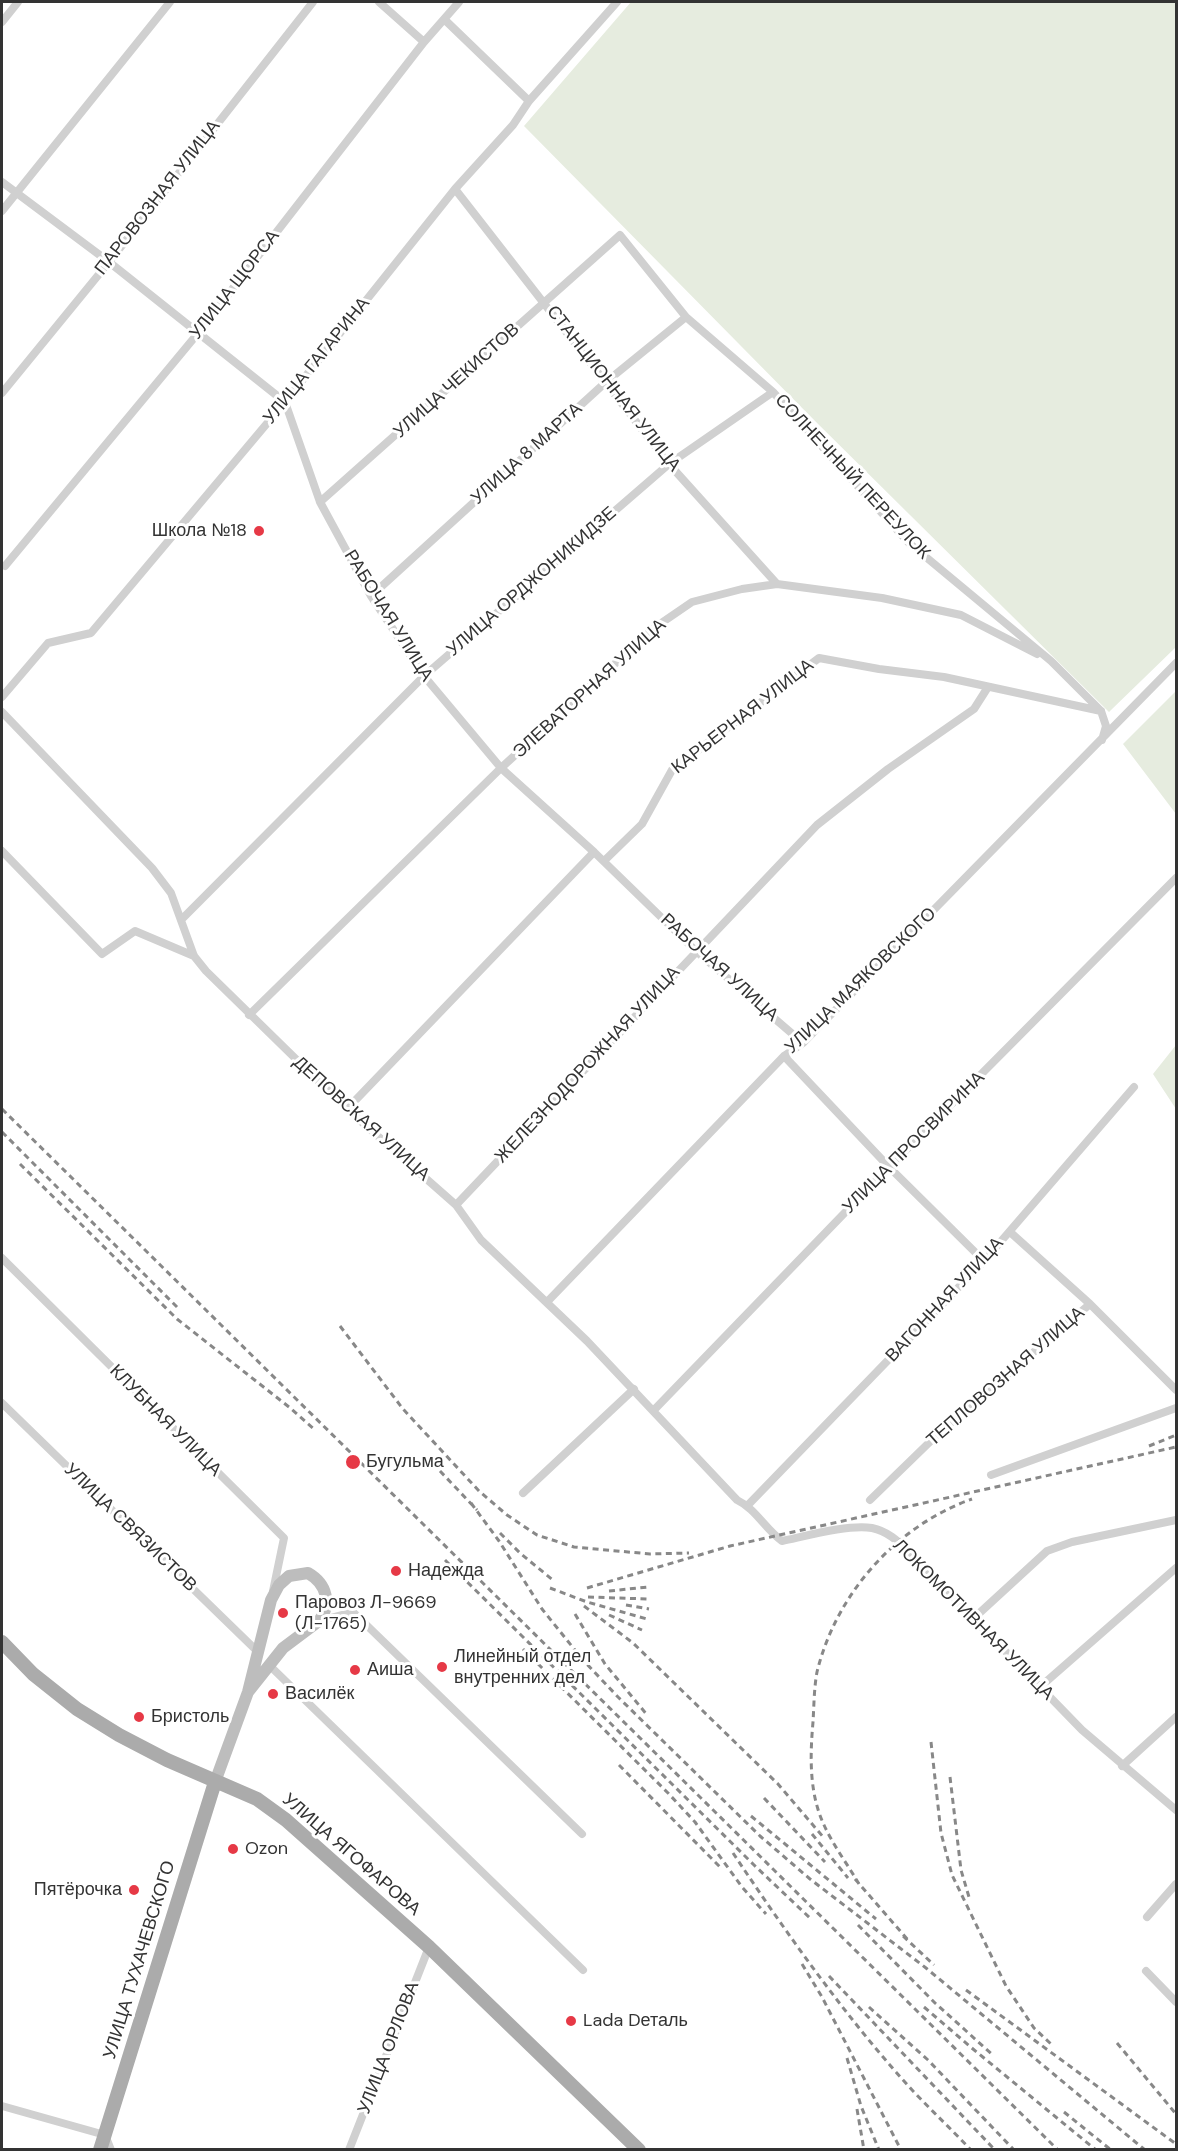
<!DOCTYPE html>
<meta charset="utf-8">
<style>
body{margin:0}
#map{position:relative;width:1178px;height:2151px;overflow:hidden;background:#fff;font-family:"DM Sans",sans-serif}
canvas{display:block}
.frame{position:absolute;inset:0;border:3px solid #333;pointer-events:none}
</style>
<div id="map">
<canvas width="1178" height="2151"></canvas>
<div class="frame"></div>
</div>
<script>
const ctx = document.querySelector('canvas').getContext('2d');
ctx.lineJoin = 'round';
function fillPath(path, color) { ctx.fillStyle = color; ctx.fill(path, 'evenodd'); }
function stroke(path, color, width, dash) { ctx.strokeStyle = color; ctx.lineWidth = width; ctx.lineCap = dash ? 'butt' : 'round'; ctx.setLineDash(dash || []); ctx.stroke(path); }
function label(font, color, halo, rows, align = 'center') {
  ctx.font = font + ' "DM Sans",sans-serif'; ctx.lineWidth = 6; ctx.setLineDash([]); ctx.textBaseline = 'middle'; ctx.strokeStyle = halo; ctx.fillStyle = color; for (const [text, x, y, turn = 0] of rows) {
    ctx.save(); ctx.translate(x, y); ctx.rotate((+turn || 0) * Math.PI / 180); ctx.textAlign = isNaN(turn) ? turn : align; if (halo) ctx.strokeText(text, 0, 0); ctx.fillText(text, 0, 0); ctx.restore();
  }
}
fillPath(new Path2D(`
 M 631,2 L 1176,2 L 1176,647 L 1109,712 L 811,417 L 524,126 Z
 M 1176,691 L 1176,814 L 1123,744 Z
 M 1176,1045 L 1176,1109 L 1153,1074 Z`), '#e6ecdf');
stroke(new Path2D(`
 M 379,2 L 424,42
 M 445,20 L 529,101
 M 2,22 L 18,2
 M 2,182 L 109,262 L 285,402 L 320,502 L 371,596 L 424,676 L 501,768 L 594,852 L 696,951 L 803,1043
 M 455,189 L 669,464 L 777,584
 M 2,211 L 170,2
 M 2,393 L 109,262 L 313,2
 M 320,502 L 620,235 L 686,317 L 773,392 L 909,543 L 1051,661 L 1101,711 L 1106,726 L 1102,740
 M 5,566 L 199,332 L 424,42 L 459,2
 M 371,596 L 606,382 L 686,317
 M 2,697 L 48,643 L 91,633 L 285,402 L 455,189 L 513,125 L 529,101 L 617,2
 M 2,712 L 152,868 L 171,893 L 194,956 L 206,971 L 347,1109 L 456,1205 L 481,1240 L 587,1341 L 737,1500 C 756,1509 765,1529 782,1541 C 806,1536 849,1524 872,1528 C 887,1531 898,1541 908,1551 L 1082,1730 L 1176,1810
 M 2,851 L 102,954 L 135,931 L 194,956
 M 604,861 L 642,824 L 672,770 L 819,658 L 879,669 L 944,677 L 1101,711
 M 181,920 L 424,676 L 669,464 L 773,392
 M 249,1015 L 501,768 L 654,628 L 692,602 L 742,589 L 777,584 L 882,598 L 961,615 L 1037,654
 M 784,1056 L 889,1167 L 984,1261
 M 347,1109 L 594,852
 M 456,1205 L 817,825 L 888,769 L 974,709 L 988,687
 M 2,1258 L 284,1538 L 273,1591
 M 548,1301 L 784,1056 L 803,1043 L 1176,663
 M 1090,1304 L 1176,1390
 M 2,1403 L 258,1652
 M 654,1410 L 889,1167 L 1176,878
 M 991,1475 L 1176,1408
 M 523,1493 L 634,1389
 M 870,1500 L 939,1433 L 1090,1304 L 1010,1232
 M 748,1505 L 984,1261 L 1134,1087
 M 974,1618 L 1047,1551 L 1072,1542 L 1176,1520
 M 319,1621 L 353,1612 L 582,1834
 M 269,1665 L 583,1970
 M 1040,1687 L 1176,1568
 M 1122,1766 L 1176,1717
 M 1147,1917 L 1176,1884
 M 1146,1971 L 1176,2002
 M 2,2106 L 105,2135 L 111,2150
 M 349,2150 L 429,1947`), '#d0d0d0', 8);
stroke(new Path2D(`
 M 215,1782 L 248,1692 L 271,1600 L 279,1585 L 289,1576 L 308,1573 C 327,1584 332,1604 319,1621 L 283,1648 L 248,1692`), '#bdbdbd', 12);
stroke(new Path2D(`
 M 2,1642 L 33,1674 L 77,1709 L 119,1735 L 167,1760 L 257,1799 L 286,1820 L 429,1947 L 639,2150
 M 100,2150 L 215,1782`), '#ababab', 14);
stroke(new Path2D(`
 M 2,1109 L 1058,2150
 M 2,1132 L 180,1310
 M 20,1164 L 177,1319 L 289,1407 L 314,1429
 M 340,1326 L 403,1409 L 479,1491 L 507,1515 L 537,1535 L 574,1547 L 650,1554 L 689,1553
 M 1149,1446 L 1176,1435
 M 440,1471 L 477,1510
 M 471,1503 L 499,1541 L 542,1609 L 583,1660 L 618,1697 L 760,1836 L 810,1879 L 926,1968 L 1145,2150
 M 500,1533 L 520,1553 L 554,1581
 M 445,1560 L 754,1865 L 811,1919
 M 550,1588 L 587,1602 L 647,1619
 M 587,1588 L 730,1546 L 1176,1447
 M 609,1591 L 648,1587
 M 588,1597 L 649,1599
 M 626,1605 L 649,1609
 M 584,1606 L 633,1643 L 778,1784 L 824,1838
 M 575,1614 L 605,1664 L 648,1716
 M 609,1615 L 642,1630
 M 523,1649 L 668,1793 L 695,1822 L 742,1887 L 766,1914
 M 931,1742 L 941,1833 L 952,1875 L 1006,1986 L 1034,2028 L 1051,2044
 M 619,1765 L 721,1868
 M 950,1777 L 961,1870 L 969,1897
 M 764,1798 L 825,1862
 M 751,1816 L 876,1919
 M 812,1834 L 848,1878
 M 733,1853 C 787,1934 847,2019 913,2091 C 932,2111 952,2130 971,2150
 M 855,1879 L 908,1940
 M 859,1884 C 848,1865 833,1845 824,1825 C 809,1793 810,1756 813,1722 C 814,1706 814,1688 817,1672 C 836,1594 896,1526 972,1499
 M 858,1925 L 935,2003 L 994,2056
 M 903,1936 L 934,1965
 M 802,1964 L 822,1997 L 901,2150
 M 829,1976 L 995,2150
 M 966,1990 L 1176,2144
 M 869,2007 L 928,2060 L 1014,2150
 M 924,2007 L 973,2049 L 1096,2150
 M 1117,2043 L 1176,2114
 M 847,2058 L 861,2106 L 879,2150
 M 857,2109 L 864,2150
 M 1064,2112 L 1111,2150`), '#888', 3, [6, 4.5]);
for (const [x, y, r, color] of [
 [259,531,6,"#e63946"],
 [353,1462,8,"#e63946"],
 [396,1571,6,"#e63946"],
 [283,1613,6,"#e63946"],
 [442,1667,6,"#e63946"],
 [355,1670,6,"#e63946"],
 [273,1694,6,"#e63946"],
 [139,1717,6,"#e63946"],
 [233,1849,6,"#e63946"],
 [134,1890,6,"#e63946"],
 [571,2021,6,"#e63946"]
]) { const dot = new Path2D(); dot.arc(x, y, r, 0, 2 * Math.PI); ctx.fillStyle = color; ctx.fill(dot); stroke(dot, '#fff', 2); }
label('18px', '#333', '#fff', [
 ["ПАРОВОЗНАЯ УЛИЦА",158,198,-52],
 ["УЛИЦА ЩОРСА",235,285,-52],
 ["УЛИЦА ГАГАРИНА",317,361,-51],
 ["УЛИЦА ЧЕКИСТОВ",457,381,-42],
 ["СТАНЦИОННАЯ УЛИЦА",613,389,52],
 ["УЛИЦА 8 МАРТА",527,454,-42],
 ["СОЛНЕЧНЫЙ ПЕРЕУЛОК",852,477,47],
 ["УЛИЦА ОРДЖОНИКИДЗЕ",532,582,-41],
 ["РАБОЧАЯ УЛИЦА",388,616,58],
 ["ЭЛЕВАТОРНАЯ УЛИЦА",590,689,-42],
 ["КАРЬЕРНАЯ УЛИЦА",743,717,-38],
 ["РАБОЧАЯ УЛИЦА",719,968,42],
 ["УЛИЦА МАЯКОВСКОГО",861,981,-44],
 ["ЖЕЛЕЗНОДОРОЖНАЯ УЛИЦА",588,1065,-47],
 ["ДЕПОВСКАЯ УЛИЦА",361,1119,42],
 ["УЛИЦА ПРОСВИРИНА",914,1143,-45],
 ["ВАГОННАЯ УЛИЦА",945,1300,-47],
 ["ТЕПЛОВОЗНАЯ УЛИЦА",1006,1377,-41],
 ["КЛУБНАЯ УЛИЦА",165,1421,45],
 ["УЛИЦА СВЯЗИСТОВ",130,1528,44],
 ["ЛОКОМОТИВНАЯ УЛИЦА",973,1620,45],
 ["УЛИЦА ЯГОФАРОВА",351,1855,41],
 ["УЛИЦА ТУХАЧЕВСКОГО",140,1960,-73],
 ["УЛИЦА ОРЛОВА",389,2048,-69]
]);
label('18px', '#333', '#fff', [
 ["Школа №18",247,531,"right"],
 ["Бугульма",366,1462],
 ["Надежда",408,1571],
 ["Паровоз Л-9669",295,1603],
 ["(Л-1765)",295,1624],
 ["Линейный отдел",454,1657],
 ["внутренних дел",454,1678],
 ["Аиша",367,1670],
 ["Василёк",285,1694],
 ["Бристоль",151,1717],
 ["Ozon",245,1849],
 ["Пятёрочка",122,1890,"right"],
 ["Lada Dеталь",583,2021]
], 'left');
</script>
